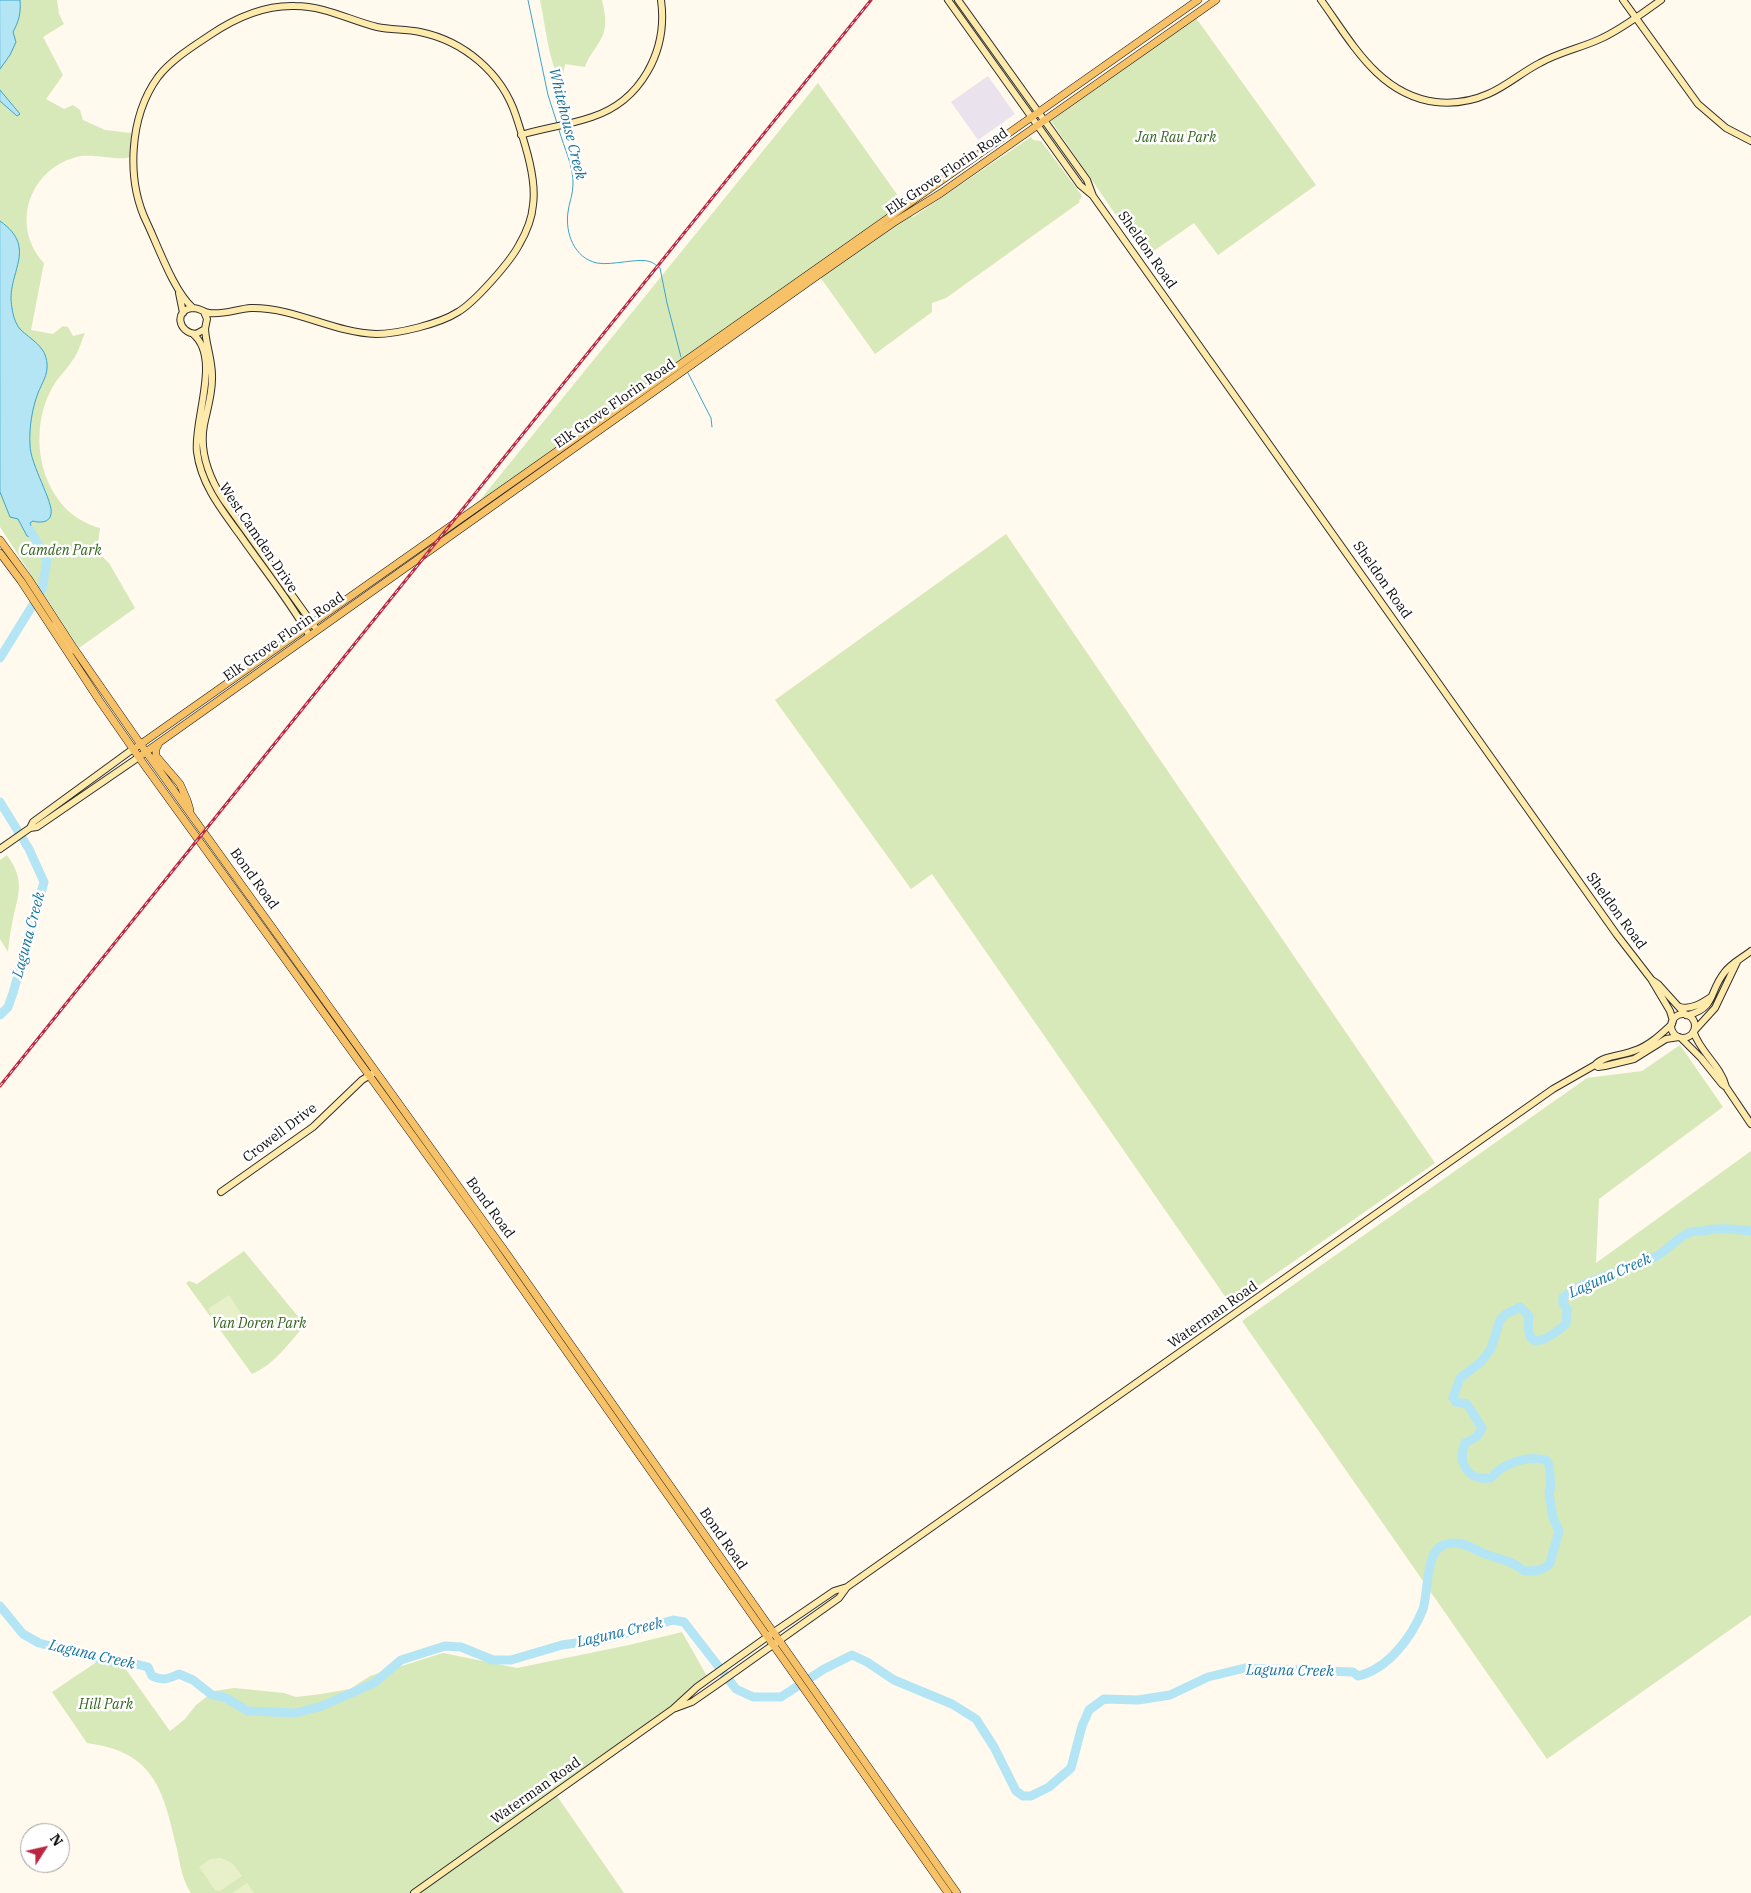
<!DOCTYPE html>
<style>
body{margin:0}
#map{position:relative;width:1751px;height:1893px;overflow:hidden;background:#fff9ee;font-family:"IBM Plex Serif",serif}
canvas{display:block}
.north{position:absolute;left:20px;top:1823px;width:50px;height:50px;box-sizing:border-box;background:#fff;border:1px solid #9e9e9e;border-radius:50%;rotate:55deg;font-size:14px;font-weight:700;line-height:20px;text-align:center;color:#0d0d0d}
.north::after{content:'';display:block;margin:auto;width:18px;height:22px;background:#bb2741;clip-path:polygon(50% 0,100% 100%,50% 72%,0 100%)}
</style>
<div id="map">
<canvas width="1751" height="1893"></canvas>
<div class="north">N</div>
</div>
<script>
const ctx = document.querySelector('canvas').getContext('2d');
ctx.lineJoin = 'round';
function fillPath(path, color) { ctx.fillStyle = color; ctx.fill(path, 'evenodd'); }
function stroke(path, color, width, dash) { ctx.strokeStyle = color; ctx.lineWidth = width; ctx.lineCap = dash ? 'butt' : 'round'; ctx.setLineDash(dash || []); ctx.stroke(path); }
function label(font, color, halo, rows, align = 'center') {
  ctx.font = font + ' "IBM Plex Serif",serif'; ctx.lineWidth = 5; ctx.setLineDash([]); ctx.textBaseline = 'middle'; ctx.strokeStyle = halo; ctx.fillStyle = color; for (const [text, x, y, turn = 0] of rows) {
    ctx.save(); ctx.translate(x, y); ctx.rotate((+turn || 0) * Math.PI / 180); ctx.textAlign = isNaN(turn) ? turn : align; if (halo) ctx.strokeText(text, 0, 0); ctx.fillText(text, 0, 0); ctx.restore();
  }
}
fillPath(new Path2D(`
 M 988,76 L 1015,114 L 978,140 L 951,102 Z`), '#eae2ec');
fillPath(new Path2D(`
 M 0,0 L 57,0 L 59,14 L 64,24 L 43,37 L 63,75 L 46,99 L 64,109 L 73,105 L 80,110 L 83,120 L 105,130 L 131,133 L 130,157 C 122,161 95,154 81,156 C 30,166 9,225 44,263 L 31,330 L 53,334 L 63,326 L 68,327 L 73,336 L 85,333 C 81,342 78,354 72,361 C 65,372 55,380 50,392 C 26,440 43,513 100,528 L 97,552 L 109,563 L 135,608 L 79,648 L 0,527 Z
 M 540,0 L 602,0 C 605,13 608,27 601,39 C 596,49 588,56 585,67 L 565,64 L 562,82 L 560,83 C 548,56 546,29 540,0 Z
 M 1196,18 L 1316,185 L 1218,255 L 1194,223 L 1145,257 L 1051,121 Z
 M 818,83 L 913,217 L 1031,137 L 1033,140 L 1041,141 L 1080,193 L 1082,196 L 1079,201 L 1080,202 L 946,298 L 932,303 L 932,312 L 875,354 L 820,277 L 446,542 Z
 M 1006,534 L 1435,1163 L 1231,1305 L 932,874 L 911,889 L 775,700 Z
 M 7,855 C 27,883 17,896 12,924 C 10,933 9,943 8,952 L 0,939 L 0,860 Z
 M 1680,1045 L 1723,1107 L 1599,1199 L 1596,1263 L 1751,1151 L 1751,1615 L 1547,1759 L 1242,1321 L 1587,1078 L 1642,1071 Z
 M 244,1251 L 305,1325 C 289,1343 275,1364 252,1374 L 186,1283 L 189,1281 L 197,1284 Z
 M 682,1632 L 708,1678 L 659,1719 L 557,1796 L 624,1893 L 191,1893 C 182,1880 180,1864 177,1849 C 163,1790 155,1752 87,1743 L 52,1692 L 98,1661 L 125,1668 L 170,1731 L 185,1719 L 196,1705 L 214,1691 L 234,1688 L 284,1693 L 296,1697 L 321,1694 L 350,1689 L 370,1676 L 443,1653 L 517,1668 L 629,1645 Z`), '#d7e9b8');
fillPath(new Path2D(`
 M 229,1295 L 242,1315 L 222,1329 L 208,1309 Z
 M 221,1858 L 232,1863 L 242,1876 L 220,1891 L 215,1890 L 199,1867 L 210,1859 Z
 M 247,1883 L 254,1893 L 232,1893 Z`), '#e8f0ca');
const water = new Path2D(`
 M 0,0 L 20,0 C 21,13 19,21 13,32 L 16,42 L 10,55 L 0,69 Z
 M 0,90 L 20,114 L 17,116 L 0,101 Z
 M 0,221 C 40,249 5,273 12,308 C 13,315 15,323 20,329 C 31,340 46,346 47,364 C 48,375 42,383 38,393 C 32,409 29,428 30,445 C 30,464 54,503 51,514 C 50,523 39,523 33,521 L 30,523 L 35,539 L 27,536 L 18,519 L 10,517 L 0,492 Z`);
fillPath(water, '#b4e5f5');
stroke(water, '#3ca4cb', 1);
stroke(new Path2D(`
 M 528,0 L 548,95 L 557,123
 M 559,130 C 564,148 574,167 573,185 C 573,194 569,203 568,212 C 565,233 574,258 597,263 C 612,266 640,257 651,262 C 654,263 657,266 660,268 L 667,303 L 681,357
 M 688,373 L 711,418 L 712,427`), '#3ca4cb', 1);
stroke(new Path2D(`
 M 0,658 L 42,590 L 47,560 L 30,530
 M 0,802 L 29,849 L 44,882 L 13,993 L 8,1007 L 0,1015
 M 0,1606 L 23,1634 L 39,1643 L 116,1663 L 128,1662 L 148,1667 L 152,1676 C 163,1681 168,1679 179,1674 L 193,1680 L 212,1695 L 224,1697 L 248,1711 L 296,1713 L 322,1706 L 374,1683 L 401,1660 L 445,1646 L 461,1647 L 493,1660 L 511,1660 L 562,1645 L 610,1638 L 673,1620 L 684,1622 L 736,1689 L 753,1697 L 781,1697 L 824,1669 L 852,1655 L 867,1662 L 894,1680 L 952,1704 L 976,1719 L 994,1747 L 1016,1791 L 1023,1796 L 1031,1796 L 1049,1787 L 1071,1768 L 1082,1726 L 1089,1710 L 1104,1699 L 1138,1700 L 1170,1695 L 1208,1677 L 1245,1668 L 1353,1672 L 1358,1676 C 1388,1669 1412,1637 1423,1609 C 1428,1594 1426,1556 1440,1547 C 1455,1538 1469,1546 1483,1553 C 1499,1560 1510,1559 1524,1571 C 1534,1571 1544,1571 1550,1563 L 1559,1531 L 1553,1518 L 1549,1492 L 1551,1487 L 1549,1465 L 1546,1460 C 1527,1455 1503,1463 1491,1478 C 1468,1481 1457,1464 1465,1443 C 1473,1439 1479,1437 1482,1428 L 1467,1404 L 1456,1402 L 1453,1398 L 1460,1378 L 1481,1362 L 1491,1349 L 1500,1320 L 1506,1314 L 1520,1307 L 1529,1316 C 1524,1355 1547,1340 1566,1324 L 1567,1309 L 1563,1303 L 1563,1297 C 1591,1276 1622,1273 1653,1258 C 1667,1252 1676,1237 1691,1232 C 1694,1231 1698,1231 1702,1231 C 1721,1227 1732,1229 1751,1231`), '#b4e5f5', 9);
const secondary = new Path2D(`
 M 948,0 L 1080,185 L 1092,195
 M 958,0 L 1087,180 L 1093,196 L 1617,935 L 1651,979 L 1670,1011 L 1673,1021
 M 1321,0 C 1352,43 1379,95 1436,102 C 1454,104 1472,101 1488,94 C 1507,86 1522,72 1540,63 C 1559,52 1581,48 1600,39 C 1622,29 1641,14 1661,0
 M 1623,0 L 1698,104 L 1726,128 L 1751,141
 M 521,135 C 544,128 569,125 592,117 C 641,101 668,51 661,0
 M 179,293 L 183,313
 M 193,308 C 174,292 158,246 147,223 C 126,180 129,117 158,77 C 171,60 192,47 210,35 C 235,18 264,5 295,6 C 325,6 349,20 377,27 C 391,30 406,29 420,32 C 464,41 502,73 516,116 C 524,141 537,178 533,205 C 532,218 526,233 519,245 C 510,262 475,302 458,312 C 439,324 398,334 376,334 C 334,333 294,307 251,308 C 237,309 223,315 209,313 C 202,312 199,307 192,308 C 174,310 178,333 196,334 L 205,329 L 207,319 L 204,312
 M 205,329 C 206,346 213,362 212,379 C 212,395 207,410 204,425 C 199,452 209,477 223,499 L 315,627
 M 193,334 C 222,358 193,420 197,452 C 201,484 221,509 240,535 C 263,568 289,600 309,635
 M 51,625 L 58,630 L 72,650
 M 30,828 L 37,827 L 139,757
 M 0,849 L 30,828 L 33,822 L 133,749
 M 1652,980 L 1658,984 L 1686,1015
 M 1680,1007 C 1691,1010 1702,1003 1711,997
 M1671 1026a12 12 0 1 1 24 0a12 12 0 1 1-24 0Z
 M 1689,1015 C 1716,1007 1709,992 1724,973 C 1730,964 1742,958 1751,951
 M 1695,1030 L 1715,1008 L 1737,962
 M 1694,1033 C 1701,1053 1721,1066 1726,1087
 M 1681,1038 L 1701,1058 L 1722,1084 L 1726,1087 L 1751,1124
 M 1595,1065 L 1598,1067 L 1605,1066 L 1634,1059 L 1666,1039 L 1679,1037
 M 221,1192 L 313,1127 L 362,1080 L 375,1072
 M 673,1709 L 692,1702 L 718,1684 L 839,1598 L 847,1587 L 1553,1089 L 1595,1065 C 1604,1055 1623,1056 1636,1050 C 1650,1045 1661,1034 1672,1024
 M 414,1893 L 673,1709 L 697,1687 L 774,1632 L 834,1591 L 847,1587`);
const primary = new Path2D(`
 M 0,540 L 28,578 L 73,647 L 146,752 L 507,1254 L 957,1893
 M 0,553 L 21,581 L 99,700 L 145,766 L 476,1223 L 948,1893
 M 159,743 L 156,749 L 156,756 L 180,784 L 187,800 L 190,810
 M 138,746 L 1198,0
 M 143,754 L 817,276 L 896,221 L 941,193 L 1216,0`);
stroke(secondary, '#2f2f2f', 8);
stroke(primary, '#1e1e1e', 8);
stroke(secondary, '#feeaaa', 6);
stroke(primary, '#f6c167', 7);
const rail = new Path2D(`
 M 0,1086 L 871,0`);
stroke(rail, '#bb2741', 3);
stroke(rail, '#fff', 1, [4]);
label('italic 14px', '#36641f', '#fff', [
 ["Jan Rau Park",1176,138],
 ["Camden Park",61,551],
 ["Van Doren Park",259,1324],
 ["Hill Park",106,1705]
]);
label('14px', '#0d0d0d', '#fff', [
 ["Elk Grove Florin Road",947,172,-34],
 ["Sheldon Road",1147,250,55],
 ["Elk Grove Florin Road",615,404,-35],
 ["West Camden Drive",258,538,56],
 ["Sheldon Road",1382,580,55],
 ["Elk Grove Florin Road",284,637,-35],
 ["Bond Road",254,879,54],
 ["Sheldon Road",1616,911,54],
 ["Crowell Drive",280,1133,-37],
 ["Bond Road",490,1208,54],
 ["Waterman Road",1213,1315,-35],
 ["Bond Road",723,1539,55],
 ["Waterman Road",536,1791,-35]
]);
label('italic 15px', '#18749d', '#fff', [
 ["Whitehouse Creek",567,124,76],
 ["Laguna Creek",29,935,-75],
 ["Laguna Creek",1610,1276,-24],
 ["Laguna Creek",620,1633,-13],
 ["Laguna Creek",92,1655,13],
 ["Laguna Creek",1290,1671,1]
]);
</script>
